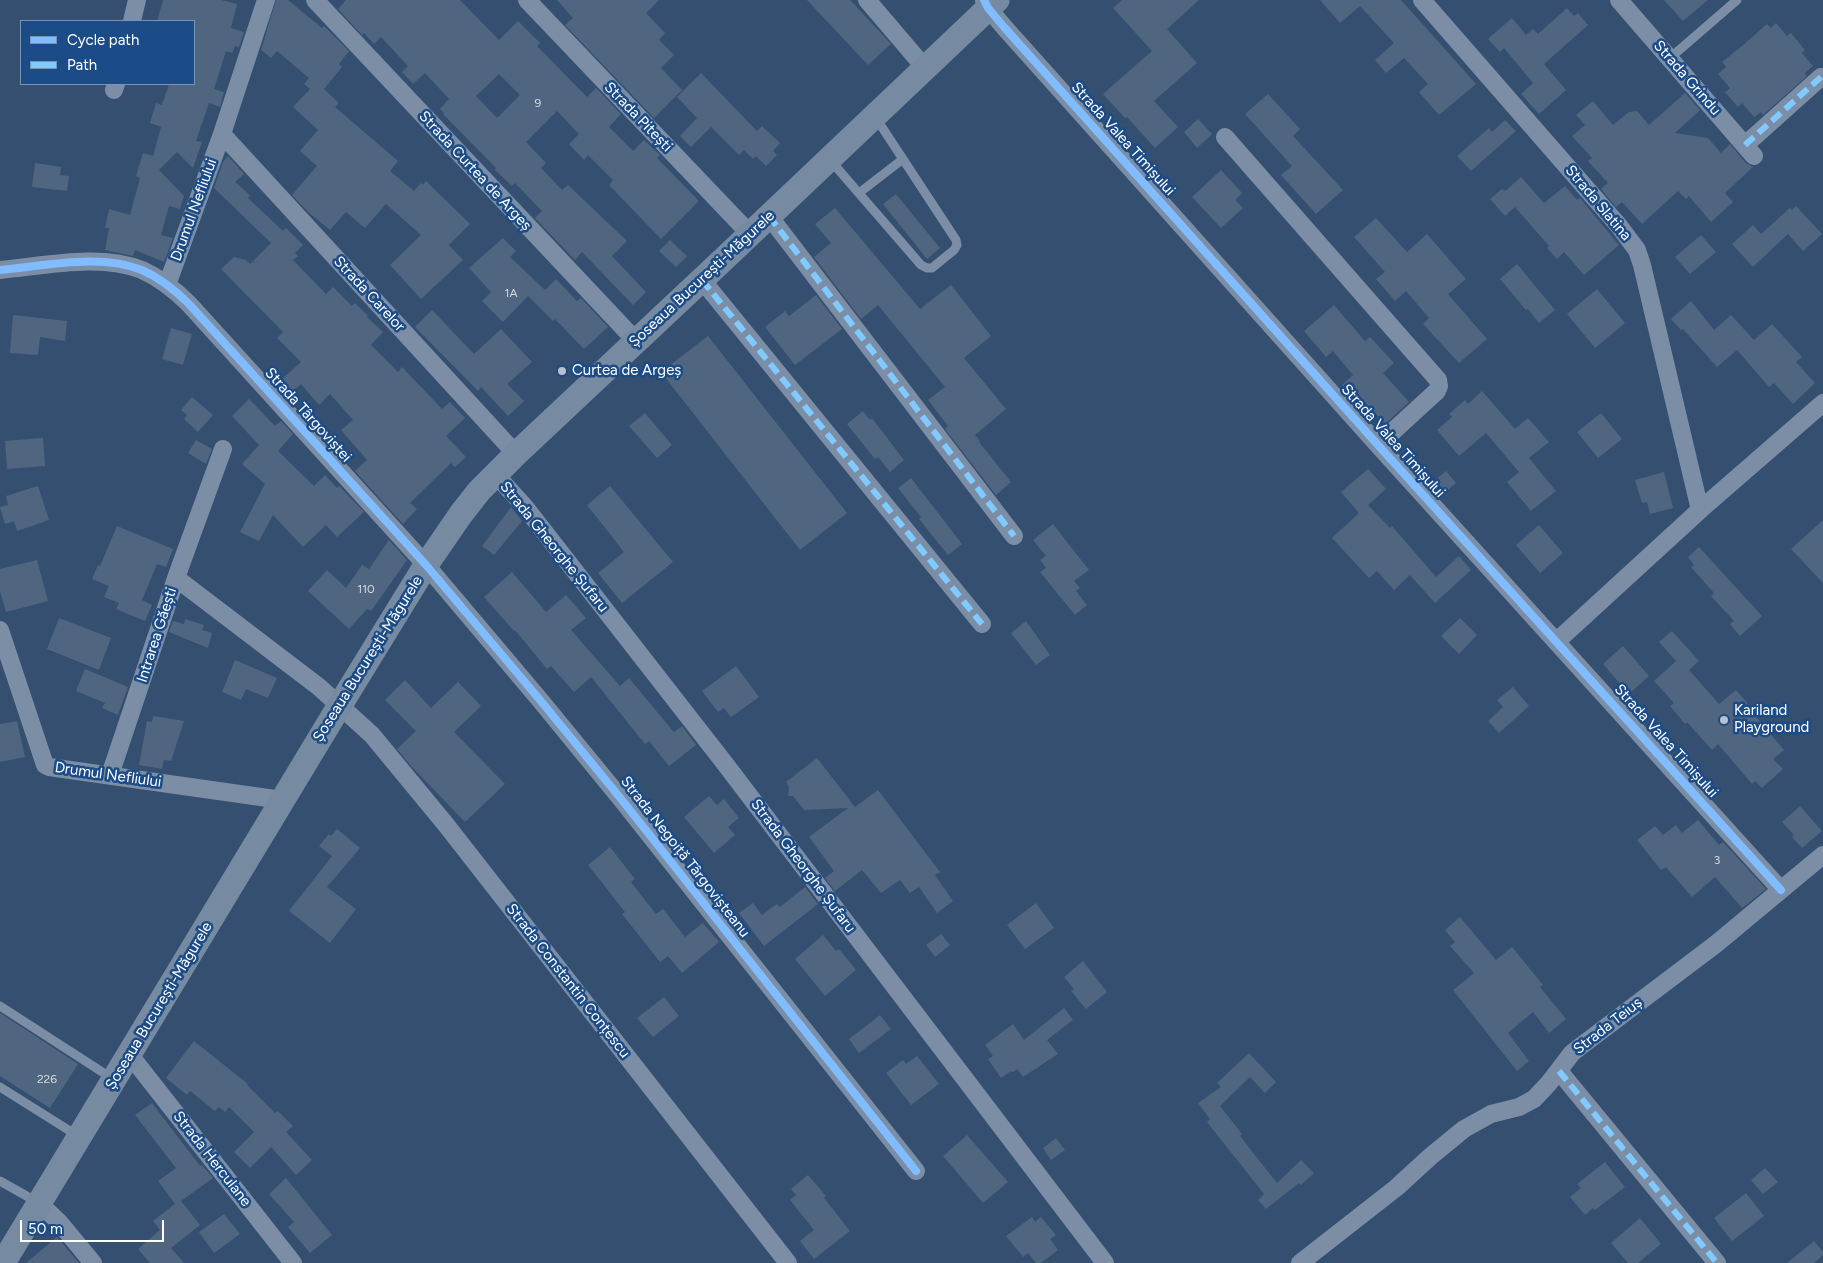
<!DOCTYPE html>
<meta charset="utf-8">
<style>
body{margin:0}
#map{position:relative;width:1823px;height:1263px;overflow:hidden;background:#344f70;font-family:Figtree,sans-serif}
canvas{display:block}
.legend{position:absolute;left:20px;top:20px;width:175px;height:65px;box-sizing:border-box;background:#1b4c88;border:1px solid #7694b8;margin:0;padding:6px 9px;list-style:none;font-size:15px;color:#fff}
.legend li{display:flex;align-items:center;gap:10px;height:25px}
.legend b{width:25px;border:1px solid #7694b8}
.scale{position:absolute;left:20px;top:1220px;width:144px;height:22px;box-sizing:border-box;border:2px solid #fff;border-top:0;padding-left:6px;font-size:15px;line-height:18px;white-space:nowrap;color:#fff;-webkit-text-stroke:4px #1b4c88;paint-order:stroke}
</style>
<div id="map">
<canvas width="1823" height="1263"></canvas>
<ul class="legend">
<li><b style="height:6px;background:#80bcff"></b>Cycle path</li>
<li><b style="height:6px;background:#80caff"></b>Path</li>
</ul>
<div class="scale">50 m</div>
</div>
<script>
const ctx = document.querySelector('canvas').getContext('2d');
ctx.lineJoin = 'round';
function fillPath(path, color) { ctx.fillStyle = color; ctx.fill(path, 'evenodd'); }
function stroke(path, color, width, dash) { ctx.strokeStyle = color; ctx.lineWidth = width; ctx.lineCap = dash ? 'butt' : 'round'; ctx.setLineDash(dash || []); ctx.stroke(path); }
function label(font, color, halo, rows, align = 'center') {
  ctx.font = font + ' Figtree,sans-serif'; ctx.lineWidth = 5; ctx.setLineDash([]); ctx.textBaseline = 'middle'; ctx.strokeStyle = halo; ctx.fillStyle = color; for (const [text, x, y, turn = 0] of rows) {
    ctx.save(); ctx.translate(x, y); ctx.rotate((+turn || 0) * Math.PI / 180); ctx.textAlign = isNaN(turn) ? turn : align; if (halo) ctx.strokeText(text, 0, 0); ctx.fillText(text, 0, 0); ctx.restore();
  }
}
fillPath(new Path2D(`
 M 163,0 L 221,0 L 237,4 L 231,28 L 244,32 L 239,47 L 235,46 L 232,53 L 226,51 L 214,89 L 224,92 L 220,107 L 209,103 L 196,141 L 202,142 L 193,168 L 177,152 L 159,170 L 184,196 L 180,209 L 169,206 L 161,235 L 173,238 L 164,262 L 135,250 L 133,256 L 105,250 L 109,228 L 105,228 L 109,209 L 130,215 L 140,178 L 136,176 L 143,153 L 153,156 L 161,127 L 150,123 L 156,103 L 162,105 L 169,84 L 194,84 L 194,21 L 157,21 Z
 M 276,0 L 288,0 L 322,28 L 324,26 L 349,51 L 339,64 L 342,67 L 324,89 L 339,103 L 335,107 L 398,161 L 390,171 L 414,191 L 421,183 L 423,185 L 426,181 L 470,224 L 449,245 L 463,260 L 421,299 L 390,265 L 421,235 L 386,204 L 365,228 L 346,212 L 330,230 L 308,212 L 292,195 L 317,166 L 300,151 L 318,130 L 293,107 L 310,89 L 304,84 L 309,78 L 277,51 L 271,58 L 261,50 Z
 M 346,0 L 460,0 L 499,40 L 518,21 L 540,43 L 537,46 L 587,97 L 596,88 L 621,114 L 609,127 L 633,151 L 644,140 L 660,155 L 657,158 L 699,201 L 661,239 L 609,185 L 613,180 L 588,155 L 584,160 L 569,144 L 579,134 L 557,111 L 526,142 L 546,163 L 541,168 L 562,190 L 568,185 L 627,241 L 612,256 L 646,292 L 633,305 L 582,252 L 575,260 L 535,218 L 542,211 L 515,183 L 512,186 L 495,170 L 496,168 L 443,114 L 444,113 L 440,109 L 449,99 L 425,73 L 413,84 L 402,72 L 408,66 L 381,37 L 374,44 L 364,33 L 362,35 L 338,9 ZM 499,74 L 520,95 L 497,118 L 476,96 Z
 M 557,0 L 659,0 L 646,13 L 665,33 L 659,40 L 674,55 L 661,68 L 682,90 L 654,118 L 565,25 L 573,18 Z
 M 807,0 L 850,0 L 891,44 L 868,65 Z
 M 1122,0 L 1199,0 L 1167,29 L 1197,63 L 1154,101 L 1178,127 L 1155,148 L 1127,117 L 1125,118 L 1103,94 L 1152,51 L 1113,8 Z
 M 1320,0 L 1401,0 L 1476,84 L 1439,115 L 1419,92 L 1428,84 L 1404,58 L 1386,73 L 1375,60 L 1394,43 L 1360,6 L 1340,23 Z
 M 1664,0 L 1708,0 L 1683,21 Z
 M 1567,8 L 1574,16 L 1578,13 L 1588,25 L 1544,64 L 1566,90 L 1539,114 L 1521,94 L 1533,83 L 1504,48 L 1500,52 L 1488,39 L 1512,18 L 1526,35 L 1533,29 L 1538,34 Z
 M 1776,23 L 1787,36 L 1791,33 L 1805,50 L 1802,53 L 1813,66 L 1805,73 L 1807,76 L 1763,115 L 1761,112 L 1754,117 L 1742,103 L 1738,107 L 1725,92 L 1730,88 L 1718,74 L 1726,67 L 1722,62 L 1742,46 L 1767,24 L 1771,28 Z
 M 701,73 L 757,131 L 762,126 L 780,143 L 773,151 L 777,155 L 766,166 L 756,156 L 753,159 L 744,150 L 739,155 L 711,127 L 691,147 L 680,136 L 697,118 L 677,97 Z
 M 1685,93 L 1700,110 L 1675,133 L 1708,138 L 1721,153 L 1730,144 L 1746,163 L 1753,167 L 1725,193 L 1733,202 L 1711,222 L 1689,196 L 1686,199 L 1678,191 L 1642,224 L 1622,202 L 1616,207 L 1601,189 L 1608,183 L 1588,161 L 1592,158 L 1572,136 L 1585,125 L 1576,115 L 1593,101 L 1613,125 L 1629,112 L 1637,111 L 1649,125 Z
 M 1268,94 L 1300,129 L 1293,136 L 1343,190 L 1316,214 L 1281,175 L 1292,166 L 1245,114 Z
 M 1198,119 L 1212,134 L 1197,148 L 1184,132 Z
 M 1505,120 L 1516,131 L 1471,171 L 1457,156 L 1489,128 L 1492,132 Z
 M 228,156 L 244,174 L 235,182 L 250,195 L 248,198 L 283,231 L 286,228 L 303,245 L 295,253 L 298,256 L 293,260 L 326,294 L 333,287 L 352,306 L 355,303 L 368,316 L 367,317 L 383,332 L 371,345 L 398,372 L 402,367 L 442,409 L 450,402 L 465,418 L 446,436 L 466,457 L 455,467 L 451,463 L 410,503 L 417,509 L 403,524 L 355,471 L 367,460 L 341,430 L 353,420 L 330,394 L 319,405 L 301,384 L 289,395 L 278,383 L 301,362 L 277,338 L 283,332 L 221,269 L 234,257 L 246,260 L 250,264 L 252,262 L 256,263 L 253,261 L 271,243 L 214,188 L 223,162 Z
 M 35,163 L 61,167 L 60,175 L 69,176 L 67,191 L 32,187 Z
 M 1221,170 L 1242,193 L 1235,200 L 1243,208 L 1221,228 L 1192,197 Z
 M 1521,177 L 1544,203 L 1565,186 L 1577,200 L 1580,198 L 1619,245 L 1584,275 L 1564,252 L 1557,259 L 1547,248 L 1549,246 L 1515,207 L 1505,216 L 1490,199 L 1502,189 L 1505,191 Z
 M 896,194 L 940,248 L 927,259 L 883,204 Z
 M 1796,206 L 1822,234 L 1803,251 L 1788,234 L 1753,267 L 1732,244 L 1753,225 L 1761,234 L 1790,208 L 1792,210 Z
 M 835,208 L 920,309 L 951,285 L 991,336 L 964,358 L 1006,409 L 975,435 L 980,441 L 979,442 L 1011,482 L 996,495 L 945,429 L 948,426 L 928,400 L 945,387 L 878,305 L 861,319 L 814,257 L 831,243 L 815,224 Z
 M 1376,218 L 1407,252 L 1427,234 L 1466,279 L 1448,294 L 1487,339 L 1459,363 L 1423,324 L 1429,318 L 1406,291 L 1395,301 L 1376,279 L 1385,272 L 1354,237 Z
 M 1701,235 L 1716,252 L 1690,274 L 1675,257 Z
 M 503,238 L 516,251 L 510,257 L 545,290 L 556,279 L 577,301 L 581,298 L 608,327 L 584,349 L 555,319 L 553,321 L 528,296 L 503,322 L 482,301 L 491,292 L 469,268 Z
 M 670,240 L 687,256 L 676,267 L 659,251 Z
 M 1517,264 L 1555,310 L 1539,323 L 1528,309 L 1526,310 L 1500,279 Z
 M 1597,289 L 1625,323 L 1595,348 L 1567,314 Z
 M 816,295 L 842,329 L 795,365 L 765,327 L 785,311 L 789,316 Z
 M 1691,301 L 1714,330 L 1731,315 L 1754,340 L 1772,324 L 1802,357 L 1796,362 L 1815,383 L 1793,404 L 1774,383 L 1769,387 L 1737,350 L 1717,367 L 1683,329 L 1681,330 L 1671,319 Z
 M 1334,305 L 1365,341 L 1370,337 L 1394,363 L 1383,373 L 1409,402 L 1385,424 L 1358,395 L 1354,398 L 1342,385 L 1353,375 L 1333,351 L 1326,357 L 1304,331 Z
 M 432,310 L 474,354 L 501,329 L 532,362 L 507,384 L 524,401 L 508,416 L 481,387 L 478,391 L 415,327 Z
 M 13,315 L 67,321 L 65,341 L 40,337 L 38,355 L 10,353 Z
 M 171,328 L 192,334 L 183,365 L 162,359 Z
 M 708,336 L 847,513 L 800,550 L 661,372 Z
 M 1482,391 L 1515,429 L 1528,418 L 1549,442 L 1529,458 L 1556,491 L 1531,511 L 1507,482 L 1519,472 L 1486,433 L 1459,456 L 1437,430 L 1452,417 L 1449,414 L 1465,400 L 1468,404 Z
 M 192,397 L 213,415 L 198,432 L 184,419 L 187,415 L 181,410 Z
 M 249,399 L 275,426 L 281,421 L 293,434 L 278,451 L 314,486 L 325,475 L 337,488 L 339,486 L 364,512 L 337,537 L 326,525 L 303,547 L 273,515 L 259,541 L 240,532 L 265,484 L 242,464 L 259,445 L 232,416 Z
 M 863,411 L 870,420 L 872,418 L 904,460 L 890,472 L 878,457 L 875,459 L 847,424 Z
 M 645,413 L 672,445 L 657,458 L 629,426 Z
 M 1601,413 L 1622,439 L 1598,458 L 1577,432 Z
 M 43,438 L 45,466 L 7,469 L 5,441 Z
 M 196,440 L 212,449 L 206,464 L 188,453 Z
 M 1368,469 L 1386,489 L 1368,505 L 1390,528 L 1392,526 L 1436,577 L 1459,556 L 1471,570 L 1435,603 L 1410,575 L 1394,590 L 1377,571 L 1369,578 L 1332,538 L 1359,513 L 1341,492 Z
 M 1446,471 L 1456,483 L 1440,497 L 1429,485 Z
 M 1664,472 L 1673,508 L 1650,514 L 1647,502 L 1642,503 L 1635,480 Z
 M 911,478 L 962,544 L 948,555 L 919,519 L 921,517 L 898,488 Z
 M 38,486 L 49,520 L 17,531 L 14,521 L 5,524 L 0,507 L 8,505 L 6,496 Z
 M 610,486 L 673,562 L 622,603 L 598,573 L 624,552 L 587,505 Z
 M 511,507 L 522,521 L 494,555 L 482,546 Z
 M 1823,520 L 1823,583 L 1791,549 Z
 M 1053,524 L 1089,570 L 1074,581 L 1080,588 L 1076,591 L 1087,605 L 1075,615 L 1040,572 L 1046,568 L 1040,560 L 1046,556 L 1033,540 Z
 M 1539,525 L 1563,553 L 1540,573 L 1516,545 Z
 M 117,526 L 173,549 L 166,567 L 157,564 L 142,600 L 152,605 L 145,621 L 116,609 L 119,603 L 104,597 L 109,586 L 92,579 L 98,565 L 100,566 Z
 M 389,540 L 407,560 L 371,611 L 367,609 L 349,629 L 308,591 L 327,570 L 346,588 L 362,565 L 369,569 Z
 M 1699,547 L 1762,616 L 1740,636 L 1730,624 L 1734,621 L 1711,596 L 1714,593 L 1691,567 L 1694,565 L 1688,557 Z
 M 37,560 L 48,601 L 6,612 L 0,591 L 0,569 Z
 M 512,572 L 546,612 L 566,595 L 586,618 L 571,630 L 620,686 L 629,678 L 672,730 L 674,732 L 682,726 L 696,745 L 669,766 L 649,741 L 645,744 L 591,677 L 574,692 L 551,666 L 547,669 L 515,630 L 514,631 L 484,597 Z
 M 59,618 L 111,638 L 99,670 L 47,649 Z
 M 1460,618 L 1477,635 L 1459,654 L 1441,636 Z
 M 185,619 L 204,625 L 202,630 L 212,633 L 208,648 L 169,632 L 173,621 L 184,624 Z
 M 1026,621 L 1050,655 L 1036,665 L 1011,633 Z
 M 1672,631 L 1699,661 L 1689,670 L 1719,704 L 1736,690 L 1755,712 L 1753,713 L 1784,750 L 1773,759 L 1783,769 L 1762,788 L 1755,781 L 1752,784 L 1718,744 L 1712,750 L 1687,722 L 1685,724 L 1670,706 L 1674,703 L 1654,681 L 1676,661 L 1659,642 Z
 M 1623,646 L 1649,676 L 1629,694 L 1603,664 Z
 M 235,660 L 277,678 L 268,698 L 246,689 L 241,700 L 222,692 Z
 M 736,666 L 759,697 L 731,717 L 724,708 L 718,712 L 702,691 Z
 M 85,669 L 128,687 L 118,715 L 102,708 L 105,703 L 76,691 Z
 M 405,680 L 431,708 L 458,682 L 481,706 L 454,732 L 505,784 L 465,822 L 411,766 L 397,749 L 416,731 L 385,700 Z
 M 1513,687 L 1529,706 L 1499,733 L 1488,721 L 1503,707 L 1497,700 Z
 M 153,716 L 184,721 L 171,761 L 164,760 L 162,769 L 139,765 L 147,721 L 152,722 Z
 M 17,721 L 25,757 L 0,762 L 0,724 Z
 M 817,758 L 855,807 L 878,790 L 940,872 L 935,875 L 953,901 L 937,913 L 919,887 L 910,893 L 900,880 L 881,893 L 862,870 L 835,891 L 825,878 L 834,871 L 809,837 L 848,808 L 804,810 L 793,796 L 788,796 L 789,787 L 786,782 Z
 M 709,796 L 717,805 L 724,799 L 739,818 L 728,827 L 735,835 L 714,853 L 684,817 Z
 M 1800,806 L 1822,831 L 1802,848 L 1792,837 L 1794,835 L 1782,822 Z
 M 1698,820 L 1719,845 L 1723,842 L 1766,889 L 1742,908 L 1715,877 L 1692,897 L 1666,867 L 1661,870 L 1637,840 L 1655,826 L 1663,835 L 1676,825 L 1682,833 Z
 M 337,829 L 360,848 L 327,887 L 356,909 L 330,943 L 289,911 L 332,856 L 319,846 L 329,834 L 331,836 Z
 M 610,847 L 635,879 L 631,882 L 656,914 L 663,909 L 685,937 L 703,923 L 719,942 L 682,973 L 668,956 L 660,962 L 622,914 L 625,912 L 588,865 Z
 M 805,887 L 818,904 L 764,946 L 739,913 L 753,903 L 762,915 L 777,904 L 780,907 Z
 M 1036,903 L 1054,928 L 1025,949 L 1007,925 Z
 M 1460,917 L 1496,960 L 1512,947 L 1543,985 L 1540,987 L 1566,1019 L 1549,1033 L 1533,1012 L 1508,1033 L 1529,1061 L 1517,1071 L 1453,990 L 1474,973 L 1450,946 L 1455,942 L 1445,930 Z
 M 941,934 L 950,945 L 935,957 L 926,945 Z
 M 823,935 L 836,951 L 839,949 L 856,970 L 825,996 L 795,959 Z
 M 1083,961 L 1107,992 L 1086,1009 L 1071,991 L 1074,989 L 1064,977 Z
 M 664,997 L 679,1016 L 653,1037 L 637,1018 Z
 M 1064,1008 L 1073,1020 L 1047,1040 L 1058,1054 L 1023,1077 L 1017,1069 L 1013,1072 L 1011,1071 L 1001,1078 L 988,1059 L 993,1056 L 985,1045 L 1013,1024 L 1024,1040 Z
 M 0,1013 L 78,1064 L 50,1108 L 0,1076 Z
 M 880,1015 L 891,1029 L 859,1053 L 849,1039 Z
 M 194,1041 L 248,1084 L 247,1085 L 275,1113 L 278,1111 L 293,1126 L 286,1132 L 312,1160 L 296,1175 L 271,1147 L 250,1168 L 234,1152 L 254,1132 L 229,1107 L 225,1112 L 219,1107 L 215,1111 L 190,1091 L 187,1095 L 166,1078 Z
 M 1249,1053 L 1276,1082 L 1265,1093 L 1250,1077 L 1220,1106 L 1242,1134 L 1240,1136 L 1277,1183 L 1301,1160 L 1314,1173 L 1301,1185 L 1299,1183 L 1266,1209 L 1258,1200 L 1264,1194 L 1207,1122 L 1210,1119 L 1198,1103 L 1221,1087 L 1217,1083 Z
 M 917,1056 L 939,1084 L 911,1105 L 886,1073 L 903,1060 L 906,1064 Z
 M 152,1103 L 200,1166 L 202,1165 L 213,1178 L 181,1201 L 200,1225 L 171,1248 L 184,1263 L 150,1263 L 138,1249 L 160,1230 L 153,1221 L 175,1204 L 158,1181 L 176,1168 L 135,1115 Z
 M 967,1135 L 1008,1182 L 983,1203 L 943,1156 Z
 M 1056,1138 L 1065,1150 L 1051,1160 L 1043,1148 Z
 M 1605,1162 L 1625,1187 L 1595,1210 L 1593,1208 L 1585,1215 L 1570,1197 L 1581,1188 L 1577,1184 Z
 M 1765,1168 L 1778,1182 L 1763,1194 L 1751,1180 Z
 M 808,1175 L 826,1196 L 824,1198 L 850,1231 L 814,1259 L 800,1241 L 814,1230 L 790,1200 L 796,1195 L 791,1189 Z
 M 286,1178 L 332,1235 L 310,1253 L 288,1227 L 294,1222 L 269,1194 Z
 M 1746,1193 L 1764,1216 L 1732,1241 L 1714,1218 Z
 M 224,1214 L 240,1234 L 214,1253 L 199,1232 Z
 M 1032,1217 L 1035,1222 L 1041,1217 L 1056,1235 L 1050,1239 L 1058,1250 L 1041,1263 L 1036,1263 L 1028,1253 L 1023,1257 L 1006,1236 Z
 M 1640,1218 L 1661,1244 L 1638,1263 L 1628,1263 L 1611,1243 Z
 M 57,1237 L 79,1263 L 26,1263 Z
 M 1814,1241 L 1823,1252 L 1823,1255 L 1814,1263 L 1787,1263 Z`), '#506680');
stroke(new Path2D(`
 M 1670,58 L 1737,0
 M 831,161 L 921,265 L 927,268 L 932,268 L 954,250 L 957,245 L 956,240 L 876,118
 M 859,193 L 903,159
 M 0,1006 L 113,1079
 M 0,1087 L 78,1136
 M 0,1181 L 39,1203`), '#7b8ea5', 9);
stroke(new Path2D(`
 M 315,0 L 636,341
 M 527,0 L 750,234
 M 867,0 L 925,68
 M 984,0 L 988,8 L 1004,27 L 1378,445 L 1781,890
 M 1422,0 L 1619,226 L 1637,250 L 1642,265 L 1700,510
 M 1619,0 L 1754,156
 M 132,21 L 137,0
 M 114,90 L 116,84
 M 222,134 L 516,454
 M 1225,137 L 1438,380 L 1439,386 L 1437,391 L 1378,445
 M 1745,145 L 1821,77
 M 769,216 L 1014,536
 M 0,270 C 44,266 100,253 142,270 C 160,278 175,290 189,304 L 426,565 L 540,700 L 622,800 L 916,1171
 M 702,280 L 982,624
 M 167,285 L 222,134 L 266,0
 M 495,474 L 525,507 L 726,765 L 1105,1263
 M 176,578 L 319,687 L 372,735 L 447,826 L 788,1263
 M 0,630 L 45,765 L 49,767 L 282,800
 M 1557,641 L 1700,510 L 1823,403
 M 110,775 L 176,578 L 223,449
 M 130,1055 L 293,1263
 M 1559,1071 L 1717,1263
 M 40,1204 L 59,1222 L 93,1263
 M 1300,1263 L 1396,1188 L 1431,1156 L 1464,1129 L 1491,1114 L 1519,1107 L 1534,1099 L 1549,1083 L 1572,1053 L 1581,1046 L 1716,944 L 1823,855`), '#7b8ea5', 18);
stroke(new Path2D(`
 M 3,1263 L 340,705 L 426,565 L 461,514 L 479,491 L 516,454 L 727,256 L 997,0`), '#768aa1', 25);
stroke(new Path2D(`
 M 1745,145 L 1821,77
 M 769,216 L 1014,536
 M 702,280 L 982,624
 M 1559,1071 L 1717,1263`), '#80caff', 6, [12, 6]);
stroke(new Path2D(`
 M 984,0 L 988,8 L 1004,27 L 1378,445 L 1781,890
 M 0,270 C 44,266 100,253 142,270 C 160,278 175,290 189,304 L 426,565 L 540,700 L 622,800 L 916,1171`), '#80bcff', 8);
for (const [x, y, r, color] of [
 [562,371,5,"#b8c1cd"],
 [1724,720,5,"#b8c1cd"]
]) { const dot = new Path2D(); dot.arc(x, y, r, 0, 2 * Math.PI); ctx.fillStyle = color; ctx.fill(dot); stroke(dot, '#1b4c88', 2); }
label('12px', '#d3d9df', null, [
 ["9",538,103],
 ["1A",511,293],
 ["110",366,589],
 ["3",1717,860],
 ["226",47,1079]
]);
label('15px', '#fff', '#1b4c88', [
 ["Strada Grindu",1687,78,49],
 ["Strada Pitești",638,117,46],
 ["Strada Valea Timișului",1123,139,48],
 ["Strada Curtea de Argeș",475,171,47],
 ["Strada Slatina",1598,203,50],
 ["Drumul Nefliului",194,210,-70],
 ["Șoseaua București-Măgurele",702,279,-43],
 ["Strada Carelor",369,294,47],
 ["Strada Târgoviștei",308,415,48],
 ["Strada Valea Timișului",1393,441,48],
 ["Strada Gheorghe Șufaru",554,547,51],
 ["Intrarea Găești",157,635,-72],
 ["Șoseaua București-Măgurele",368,659,-58],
 ["Strada Valea Timișului",1666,741,48],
 ["Drumul Nefliului",108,775,8],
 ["Strada Negoiță Târgovișteanu",685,857,52],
 ["Strada Gheorghe Șufaru",803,866,53],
 ["Strada Constantin Conțescu",568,981,52],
 ["Șoseaua București-Măgurele",159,1006,-59],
 ["Strada Teiuș",1608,1026,-38],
 ["Strada Herculane",212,1159,52]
]);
label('15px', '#fff', '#1b4c88', [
 ["Curtea de Argeș",572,371],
 ["Kariland",1734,711],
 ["Playground",1734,728]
], 'left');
</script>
